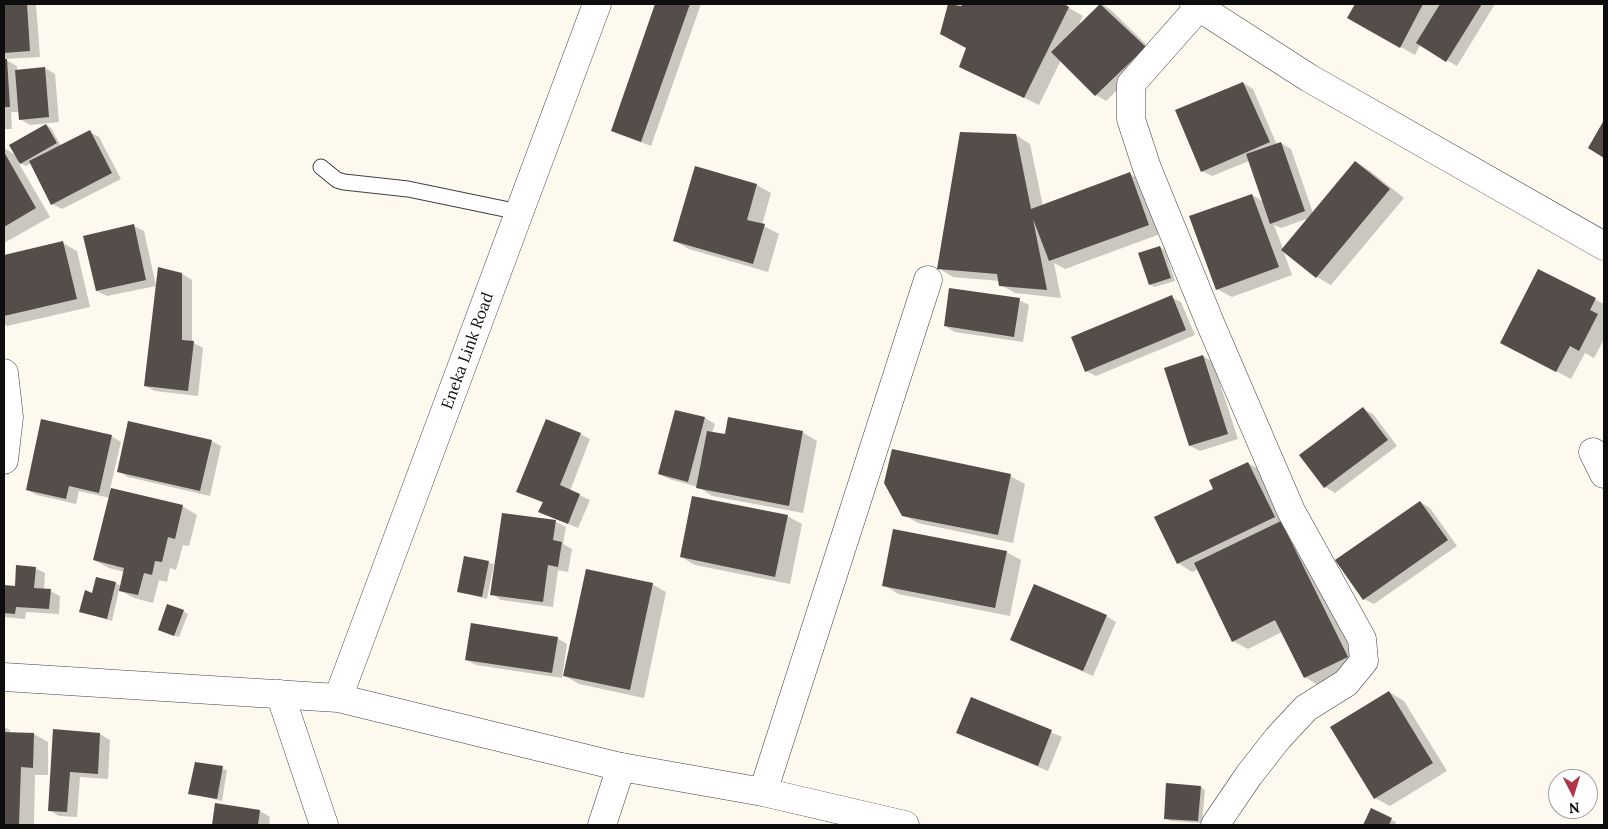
<!DOCTYPE html>
<style>
body{margin:0}
#map{position:relative;width:1608px;height:829px;overflow:hidden;background:#fdf9ee;font-family:Lora,serif}
canvas{display:block}
.frame{position:absolute;inset:0;border:5px solid #0d0d0d;pointer-events:none}
.north{position:absolute;left:1548px;top:769px;width:50px;height:50px;box-sizing:border-box;background:#fff;border:1px solid #9e9e9e;border-radius:50%;rotate:175deg;font-size:14px;font-weight:700;line-height:20px;text-align:center;color:#0d0d0d}
.north::after{content:'';display:block;margin:auto;width:18px;height:22px;background:#ad3546;clip-path:polygon(50% 0,100% 100%,50% 72%,0 100%)}
</style>
<div id="map">
<canvas width="1608" height="829"></canvas>
<div class="frame"></div>
<div class="north">N</div>
</div>
<script>
const ctx = document.querySelector('canvas').getContext('2d');
ctx.lineJoin = 'round';
function fillPath(path, color) { ctx.fillStyle = color; ctx.fill(path, 'evenodd'); }
function stroke(path, color, width, dash) { ctx.strokeStyle = color; ctx.lineWidth = width; ctx.lineCap = dash ? 'butt' : 'round'; ctx.setLineDash(dash || []); ctx.stroke(path); }
function label(font, color, halo, rows, align = 'center') {
  ctx.font = font + ' Lora,serif'; ctx.lineWidth = 5; ctx.setLineDash([]); ctx.textBaseline = 'middle'; ctx.strokeStyle = halo; ctx.fillStyle = color; for (const [text, x, y, turn = 0] of rows) {
    ctx.save(); ctx.translate(x, y); ctx.rotate((+turn || 0) * Math.PI / 180); ctx.textAlign = isNaN(turn) ? turn : align; if (halo) ctx.strokeText(text, 0, 0); ctx.fillText(text, 0, 0); ctx.restore();
  }
}
fillPath(new Path2D(`
 M 4,4 L 36,4 L 40,57 L 4,59 L 17,66 L 17,71 L 45,68 L 55,74 L 59,122 L 30,125 L 20,119 L 20,112 L 11,112 L 12,129 L 4,129 Z
 M 657,4 L 701,4 L 651,146 L 612,131 Z
 M 949,4 L 962,8 L 964,4 L 1062,4 L 1083,16 L 1077,29 L 1102,4 L 1111,10 L 1155,53 L 1106,101 L 1096,95 L 1061,60 L 1039,105 L 975,74 L 968,48 L 941,33 Z
 M 1356,4 L 1495,4 L 1457,66 L 1420,45 L 1415,55 L 1349,18 Z
 M 1243,83 L 1253,89 L 1277,145 L 1281,143 L 1291,149 L 1313,213 L 1356,162 L 1370,171 L 1404,198 L 1331,285 L 1317,277 L 1283,250 L 1292,275 L 1232,297 L 1217,289 L 1252,195 L 1264,202 L 1249,161 L 1212,176 L 1202,171 ZM 1309,218 L 1283,249 L 1274,225 L 1281,228 Z
 M 46,125 L 51,128 L 61,146 L 90,132 L 99,137 L 121,179 L 62,209 L 52,204 L 31,163 L 26,166 L 18,162 L 50,217 L 4,243 L 4,148 L 17,156 Z
 M 1016,135 L 1030,144 L 1043,206 L 1130,174 L 1144,182 L 1163,233 L 1065,269 L 1054,263 L 1061,298 L 1015,293 L 1001,285 L 1000,281 L 953,277 L 938,268 Z
 M 757,185 L 771,193 L 762,225 L 779,234 L 768,272 L 689,249 L 675,241 Z
 M 134,226 L 144,231 L 156,286 L 107,296 L 97,291 Z
 M 63,243 L 77,251 L 90,307 L 7,326 L 4,324 L 4,256 Z
 M 1160,247 L 1165,250 L 1175,281 L 1154,287 L 1150,284 Z
 M 1538,271 L 1604,304 L 1604,339 L 1594,358 L 1585,353 L 1571,379 L 1516,350 Z
 M 182,274 L 192,280 L 192,342 L 203,348 L 198,396 L 155,391 L 145,386 Z
 M 1171,297 L 1181,302 L 1195,335 L 1096,376 L 1086,371 Z
 M 1019,300 L 1029,305 L 1023,342 L 955,332 L 945,326 Z
 M 1203,356 L 1213,362 L 1238,439 L 1200,451 L 1190,446 Z
 M 1363,409 L 1373,414 L 1397,446 L 1335,493 L 1325,487 Z
 M 676,411 L 705,418 L 715,424 L 712,433 L 726,435 L 802,432 L 817,441 L 803,513 L 712,496 L 698,487 L 669,479 L 659,474 Z
 M 580,434 L 590,439 L 570,491 L 590,500 L 578,528 L 540,512 L 543,503 L 518,491 Z
 M 111,436 L 121,442 L 110,489 L 182,506 L 197,515 L 189,546 L 183,545 L 176,570 L 170,568 L 167,582 L 159,580 L 153,603 L 134,598 L 119,590 L 112,621 L 81,612 L 93,594 L 116,583 L 121,586 L 124,572 L 109,568 L 94,560 L 110,498 L 79,491 L 76,504 L 37,495 L 27,490 Z
 M 211,441 L 221,446 L 210,496 L 128,477 L 118,471 Z
 M 1248,463 L 1262,471 L 1362,665 L 1319,686 L 1305,677 L 1282,632 L 1248,649 L 1233,641 L 1198,569 L 1192,572 L 1178,563 L 1215,489 Z
 M 1010,476 L 1025,484 L 1013,543 L 918,523 L 903,515 Z
 M 1420,502 L 1430,508 L 1457,546 L 1374,604 L 1364,599 Z
 M 787,516 L 802,524 L 790,584 L 695,565 L 681,557 Z
 M 556,522 L 566,527 L 563,544 L 572,549 L 568,572 L 558,570 L 553,607 L 501,600 L 492,594 Z
 M 1006,552 L 1021,560 L 1010,616 L 898,594 L 884,585 Z
 M 465,557 L 494,564 L 487,599 L 458,591 Z
 M 35,568 L 45,573 L 44,590 L 50,591 L 60,596 L 59,614 L 26,612 L 25,619 L 4,617 L 4,586 L 16,587 Z
 M 652,584 L 666,592 L 644,698 L 579,684 L 565,676 Z
 M 183,611 L 188,614 L 179,637 L 164,632 Z
 M 1106,616 L 1116,622 L 1093,676 L 1011,639 Z
 M 557,638 L 567,644 L 562,678 L 476,665 L 466,660 Z
 M 1389,692 L 1404,701 L 1447,771 L 1390,806 L 1375,798 Z
 M 972,699 L 1062,737 L 1048,771 L 958,733 Z
 M 4,727 L 10,730 L 9,733 L 34,734 L 48,742 L 48,775 L 35,775 L 34,825 L 4,825 Z
 M 54,731 L 100,734 L 110,740 L 108,779 L 80,777 L 77,817 L 59,816 L 49,810 Z
 M 196,763 L 227,770 L 222,801 L 190,793 Z
 M 1201,787 L 1205,790 L 1202,823 L 1170,821 L 1165,818 Z
 M 216,805 L 260,811 L 270,817 L 269,825 L 213,825 Z
 M 1372,810 L 1396,822 L 1395,825 L 1364,825 Z`), '#0003');
fillPath(new Path2D(`
 M 4,4 L 27,4 L 30,51 L 4,53 Z
 M 655,4 L 690,4 L 641,142 L 611,131 Z
 M 948,4 L 961,6 L 963,4 L 1064,4 L 1069,7 L 1024,98 L 959,67 L 966,48 L 940,34 Z
 M 1100,4 L 1146,47 L 1095,96 L 1051,52 Z
 M 1355,4 L 1423,4 L 1400,48 L 1347,18 Z
 M 1440,4 L 1482,4 L 1446,62 L 1416,43 Z
 M 4,59 L 7,59 L 10,107 L 4,107 Z
 M 45,67 L 49,117 L 19,120 L 15,70 Z
 M 1243,82 L 1270,142 L 1201,172 L 1175,110 Z
 M 1604,120 L 1604,158 L 1588,148 Z
 M 46,124 L 57,143 L 20,164 L 9,145 Z
 M 90,130 L 112,173 L 51,205 L 29,161 Z
 M 960,132 L 1016,134 L 1031,209 L 1130,172 L 1149,225 L 1049,261 L 1033,219 L 1047,290 L 999,286 L 997,274 L 937,269 Z
 M 1281,142 L 1305,211 L 1270,224 L 1246,154 Z
 M 4,152 L 36,208 L 4,227 Z
 M 1355,161 L 1390,189 L 1316,278 L 1281,250 Z
 M 695,166 L 757,184 L 747,220 L 765,224 L 753,264 L 673,241 Z
 M 1252,194 L 1279,267 L 1216,290 L 1189,216 Z
 M 134,224 L 146,280 L 96,291 L 83,236 Z
 M 63,241 L 77,299 L 4,316 L 4,255 Z
 M 1160,246 L 1171,278 L 1149,285 L 1138,253 Z
 M 158,267 L 182,273 L 182,340 L 194,341 L 188,391 L 144,386 Z
 M 1538,269 L 1596,298 L 1590,310 L 1598,314 L 1579,351 L 1570,346 L 1556,372 L 1500,343 Z
 M 949,288 L 1020,298 L 1014,337 L 944,326 Z
 M 1172,295 L 1186,330 L 1085,372 L 1071,337 Z
 M 1203,355 L 1228,434 L 1189,446 L 1164,368 Z
 M 1363,407 L 1388,440 L 1324,488 L 1299,455 Z
 M 675,410 L 705,417 L 688,482 L 658,474 Z
 M 728,417 L 803,431 L 789,506 L 696,488 L 707,431 L 725,434 Z
 M 41,419 L 112,435 L 99,493 L 69,486 L 66,499 L 26,490 Z
 M 546,419 L 581,433 L 560,485 L 580,494 L 568,524 L 538,512 L 543,502 L 516,492 Z
 M 128,421 L 212,440 L 200,491 L 117,472 Z
 M 892,449 L 1011,474 L 998,535 L 902,516 L 884,483 Z
 M 1248,462 L 1275,517 L 1177,564 L 1154,517 L 1213,489 L 1209,480 Z
 M 111,488 L 183,505 L 175,539 L 168,537 L 162,562 L 155,561 L 152,575 L 144,573 L 138,595 L 119,591 L 124,568 L 93,560 Z
 M 692,496 L 788,515 L 775,577 L 680,557 Z
 M 1420,501 L 1448,540 L 1363,600 L 1335,560 Z
 M 502,513 L 556,520 L 553,540 L 562,542 L 558,567 L 548,565 L 543,602 L 490,595 Z
 M 1281,521 L 1348,657 L 1304,678 L 1275,620 L 1232,642 L 1194,563 Z
 M 893,529 L 1007,551 L 995,608 L 882,586 Z
 M 464,556 L 489,561 L 482,597 L 457,592 Z
 M 16,565 L 36,567 L 34,588 L 51,589 L 49,609 L 16,607 L 15,614 L 4,613 L 4,585 L 15,586 Z
 M 586,569 L 653,583 L 630,690 L 563,676 Z
 M 96,577 L 116,582 L 107,619 L 79,612 L 85,590 L 92,593 Z
 M 1034,584 L 1107,615 L 1083,671 L 1010,640 Z
 M 167,604 L 184,610 L 174,636 L 158,630 Z
 M 471,623 L 558,637 L 552,673 L 465,660 Z
 M 1389,691 L 1433,763 L 1374,799 L 1330,727 Z
 M 971,697 L 1052,730 L 1038,766 L 956,733 Z
 M 53,729 L 100,733 L 98,774 L 70,772 L 67,812 L 48,811 Z
 M 4,732 L 34,733 L 33,768 L 21,767 L 19,825 L 4,825 Z
 M 195,762 L 223,766 L 217,799 L 188,794 Z
 M 1166,783 L 1201,786 L 1198,821 L 1164,819 Z
 M 215,803 L 260,810 L 258,825 L 212,825 Z
 M 1371,808 L 1392,818 L 1389,825 L 1363,825 Z`), '#544d4a');
const service = new Path2D(`
 M 321,167 L 337,180 L 344,182 L 408,189 L 519,212`);
const minor = new Path2D(`
 M 1194,4 L 1309,78 L 1604,246
 M 1199,7 L 1131,84 L 1131,119 L 1147,168 L 1211,325 L 1291,511 L 1362,639 L 1364,661 L 1346,683 L 1306,708 L 1278,738 L 1249,775 L 1215,825
 M 4,373 L 9,417 L 4,460
 M 1593,452 L 1604,474
 M 280,694 L 324,825
 M 763,792 L 928,280
 M 602,825 L 621,767`);
const tertiary = new Path2D(`
 M 4,677 L 338,698 L 621,767 L 763,792 L 905,825
 M 338,698 L 597,4`);
stroke(service, '#404040', 17);
stroke(minor, '#404040', 29);
stroke(tertiary, '#404040', 29);
stroke(service, '#fff', 15);
stroke(minor, '#fff', 28);
stroke(tertiary, '#fff', 28);
label('16px', '#0d0d0d', '#fff', [
 ["Eneka Link Road",468,351,-70]
]);
</script>
